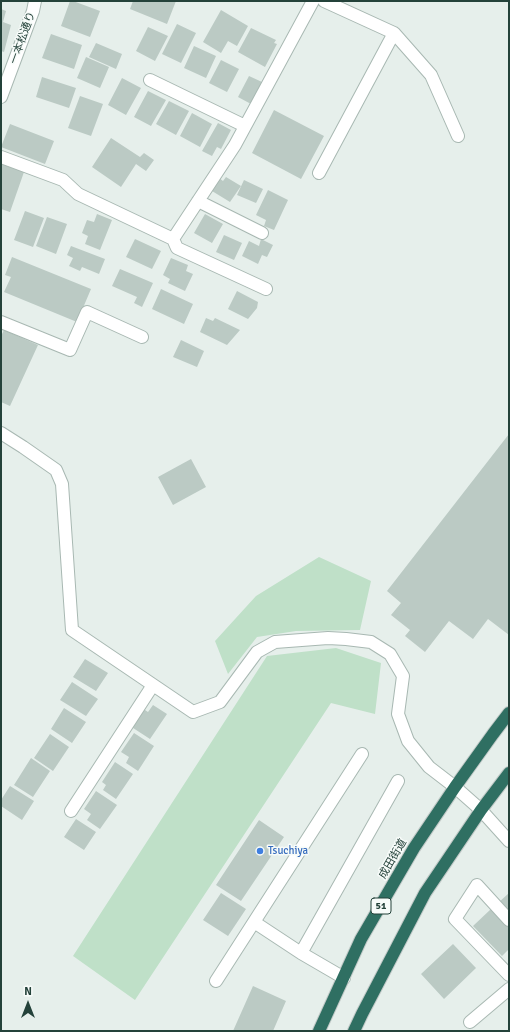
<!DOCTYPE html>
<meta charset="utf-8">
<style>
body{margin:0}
#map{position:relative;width:510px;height:1032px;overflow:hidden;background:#e6efeb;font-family:Signika,sans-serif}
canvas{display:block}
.frame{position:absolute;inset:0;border:2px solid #24423a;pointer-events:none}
.north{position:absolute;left:8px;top:984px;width:40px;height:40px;-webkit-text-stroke:3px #f7fbf9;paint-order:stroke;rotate:0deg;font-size:11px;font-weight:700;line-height:16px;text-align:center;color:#24423a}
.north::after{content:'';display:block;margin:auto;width:14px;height:18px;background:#24423a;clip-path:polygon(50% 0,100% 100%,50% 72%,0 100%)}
</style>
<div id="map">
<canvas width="510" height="1032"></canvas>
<div class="frame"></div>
<div class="north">N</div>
</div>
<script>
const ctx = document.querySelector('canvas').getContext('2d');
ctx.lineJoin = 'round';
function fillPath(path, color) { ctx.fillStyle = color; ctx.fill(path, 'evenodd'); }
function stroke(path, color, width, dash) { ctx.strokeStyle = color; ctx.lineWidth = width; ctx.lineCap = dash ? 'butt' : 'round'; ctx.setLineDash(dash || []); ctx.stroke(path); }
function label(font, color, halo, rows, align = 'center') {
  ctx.font = font + ' Signika,"Noto Sans JP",sans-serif'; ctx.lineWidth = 3; ctx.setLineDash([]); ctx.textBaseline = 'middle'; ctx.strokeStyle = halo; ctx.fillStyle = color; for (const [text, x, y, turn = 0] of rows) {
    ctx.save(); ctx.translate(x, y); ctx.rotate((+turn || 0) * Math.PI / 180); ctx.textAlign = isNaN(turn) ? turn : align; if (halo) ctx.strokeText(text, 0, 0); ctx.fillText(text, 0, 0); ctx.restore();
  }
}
fillPath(new Path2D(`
 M 319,557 L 371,581 L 360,630 L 296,631 L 257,637 L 228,674 L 215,641 L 256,596 Z
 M 336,648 L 381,663 L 375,714 L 331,703 L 135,1000 L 73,956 L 267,656 Z`), '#bfe0c8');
fillPath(new Path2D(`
 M 70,1 L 73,1 L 100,11 L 90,37 L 61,26 Z
 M 133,1 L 176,1 L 167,24 L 130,9 Z
 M 1,9 L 6,11 L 3,22 L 11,25 L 4,52 L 1,51 Z
 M 221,10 L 248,26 L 237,46 L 228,41 L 221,53 L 203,42 Z
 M 177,24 L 196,33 L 181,63 L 162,54 Z
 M 148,27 L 168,36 L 155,61 L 136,51 Z
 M 251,28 L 276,40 L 274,43 L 277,44 L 265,67 L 238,52 Z
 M 51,34 L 82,45 L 74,69 L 42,58 Z
 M 96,43 L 122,54 L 116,69 L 89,57 Z
 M 194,46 L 216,56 L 206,78 L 184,68 Z
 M 86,57 L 109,67 L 100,88 L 77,78 Z
 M 221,60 L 239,69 L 227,92 L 209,83 Z
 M 249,76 L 262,82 L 251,104 L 238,97 Z
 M 42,77 L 76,88 L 69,108 L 36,97 Z
 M 122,78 L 141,88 L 126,115 L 108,105 Z
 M 148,91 L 166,100 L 151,126 L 134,117 Z
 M 80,96 L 103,104 L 91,136 L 68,128 Z
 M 169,101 L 189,111 L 176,135 L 156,124 Z
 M 274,110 L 324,136 L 301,179 L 252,153 Z
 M 192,113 L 212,124 L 200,147 L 180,136 Z
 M 218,123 L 231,130 L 221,149 L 217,147 L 212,156 L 202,151 Z
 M 10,124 L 54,141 L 45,164 L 1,147 Z
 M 111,138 L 140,157 L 144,153 L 154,160 L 146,171 L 136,164 L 121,187 L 92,167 Z
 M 1,164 L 24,172 L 10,212 L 1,209 Z
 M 226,177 L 241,186 L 230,202 L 212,191 L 219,178 L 223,181 Z
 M 244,180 L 263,189 L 256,203 L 237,195 Z
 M 268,190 L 288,200 L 274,230 L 264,226 L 266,220 L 256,215 Z
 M 25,211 L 44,218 L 33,247 L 14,240 Z
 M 97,214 L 112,220 L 100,250 L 85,244 L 88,236 L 82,233 L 87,220 L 94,222 Z
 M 205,214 L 223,224 L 212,243 L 194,233 Z
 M 47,217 L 67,224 L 56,254 L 36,246 Z
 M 224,235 L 242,243 L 234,260 L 216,252 Z
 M 135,239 L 161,251 L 152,269 L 126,257 Z
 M 261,239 L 273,245 L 267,257 L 262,255 L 258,264 L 242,256 L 249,241 L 259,246 Z
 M 71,246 L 105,259 L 99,274 L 82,267 L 80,271 L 69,266 L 73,258 L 67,255 Z
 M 12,257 L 91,289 L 77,322 L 4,292 L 11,277 L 5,275 Z
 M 171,258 L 188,265 L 186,271 L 193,274 L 185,291 L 168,283 L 170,279 L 163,275 Z
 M 120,269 L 153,283 L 142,307 L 134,303 L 137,297 L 112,286 Z
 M 161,289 L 193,304 L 184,324 L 152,309 Z
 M 237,291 L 258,302 L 257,308 L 248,319 L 228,309 Z
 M 206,318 L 213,321 L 215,318 L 240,330 L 227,345 L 200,332 Z
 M 4,330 L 38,345 L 10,406 L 1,402 L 1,336 Z
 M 181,340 L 204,351 L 197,367 L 173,357 Z
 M 509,434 L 509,635 L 488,619 L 473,639 L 449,621 L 425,652 L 405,636 L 410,630 L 391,615 L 401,603 L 387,591 Z
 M 191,459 L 206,487 L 173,505 L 158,477 Z
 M 85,659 L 108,673 L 96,691 L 73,677 Z
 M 72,682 L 98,699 L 86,716 L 60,700 Z
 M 153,705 L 167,714 L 150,739 L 130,726 L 142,708 L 148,712 Z
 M 64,708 L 86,722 L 72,743 L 51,729 Z
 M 134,733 L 154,746 L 138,771 L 126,763 L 129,757 L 121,752 Z
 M 50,734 L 69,747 L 53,771 L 34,758 Z
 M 31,758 L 50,771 L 33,797 L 14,785 Z
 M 115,762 L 133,774 L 116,799 L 103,790 L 106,785 L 102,782 Z
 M 10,786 L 34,801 L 22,820 L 1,806 L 1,800 Z
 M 96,791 L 117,805 L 100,829 L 87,820 L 91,814 L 84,809 Z
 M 76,819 L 96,832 L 84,850 L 64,837 Z
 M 259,820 L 284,837 L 241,901 L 216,885 Z
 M 221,893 L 246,909 L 228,936 L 203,920 Z
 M 509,893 L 509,914 L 498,903 Z
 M 491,909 L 509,928 L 509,949 L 502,956 L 473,926 Z
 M 453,944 L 476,968 L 444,999 L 421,974 Z
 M 253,986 L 286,1001 L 273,1031 L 233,1031 Z`), '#bbcac4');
const minor = new Path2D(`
 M 324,1 L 394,33 L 431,75 L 458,136
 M 150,80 L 245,126
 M 1,97 L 33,11 L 35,1
 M 1,157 L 63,180 L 78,194 L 173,239 L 235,145 L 313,1
 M 319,173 L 394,33
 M 198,201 L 262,233
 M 173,239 L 177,248 L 266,289
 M 1,322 L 70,350 L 87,312 L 142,337
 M 1,433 L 23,447 L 56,470 L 62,484 L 72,630 L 193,712 L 220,702 L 257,652 L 275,642 L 328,638 L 346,639 L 371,642 L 390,654 L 403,676 L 398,714 L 408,741 L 429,767 L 455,787 L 481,810 L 509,841
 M 71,811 L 153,685
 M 509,920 L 477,885 L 455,919 L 509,975
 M 254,922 L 301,953 L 344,978
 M 301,953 L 398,781
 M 216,981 L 362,754
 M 470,1022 L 509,989`);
const highway = new Path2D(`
 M 319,1031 L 361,939 L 414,848 L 455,787 L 493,734 L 509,713
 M 354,1031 L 362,1014 L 425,893 L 481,810 L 509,773`);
stroke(minor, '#a8b8b2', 14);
stroke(highway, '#c2cac8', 14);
stroke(minor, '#fff', 12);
stroke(highway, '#2f6f62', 12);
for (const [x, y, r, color] of [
 [260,851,4,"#3f7fe0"]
]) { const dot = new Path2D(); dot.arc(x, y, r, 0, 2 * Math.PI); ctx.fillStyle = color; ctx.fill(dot); stroke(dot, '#f7fbf9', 1.5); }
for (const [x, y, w] of [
 [381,906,20]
]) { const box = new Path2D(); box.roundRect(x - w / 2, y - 8, w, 16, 3); ctx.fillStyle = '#f7fbf9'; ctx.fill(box); stroke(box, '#24423a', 1); }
label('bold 10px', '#24423a', null, [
 ["51",381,906]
]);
label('11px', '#24423a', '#f7fbf9', [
 ["一本松通り",23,38,-70],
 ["成田街道",393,859,-60]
]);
label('11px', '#366cbe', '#f7fbf9', [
 ["Tsuchiya",268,851]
], 'left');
</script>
